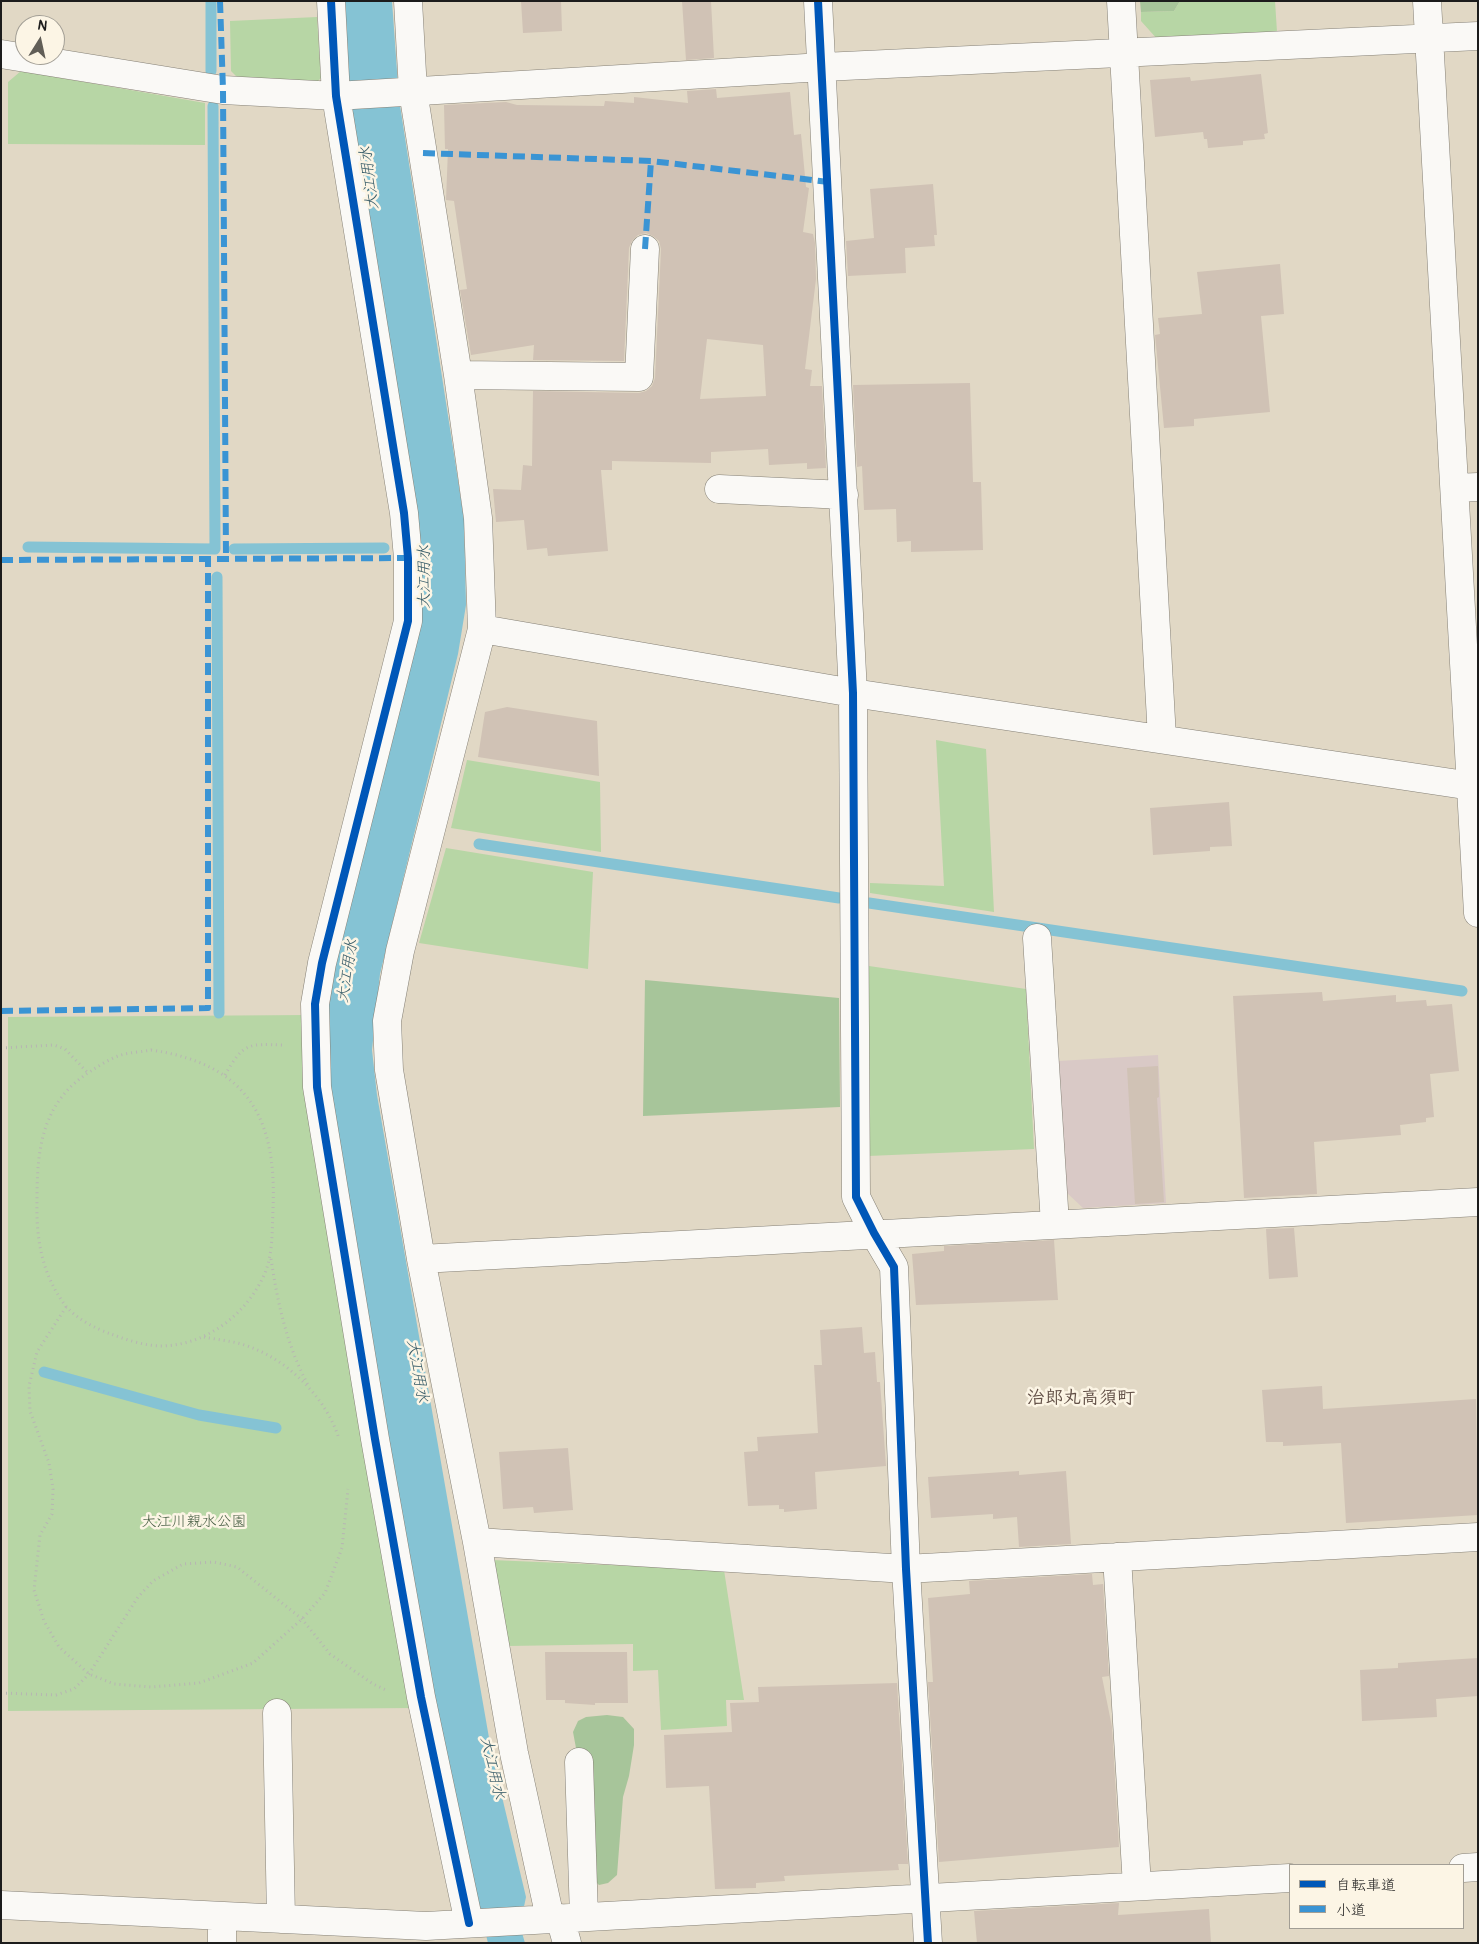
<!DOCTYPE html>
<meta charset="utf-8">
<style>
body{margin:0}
#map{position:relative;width:1479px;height:1944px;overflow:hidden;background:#e1d8c5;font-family:Pangolin,"Klee One",sans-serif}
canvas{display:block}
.frame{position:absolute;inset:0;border:2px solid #1c1c1c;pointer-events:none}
.legend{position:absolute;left:1289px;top:1864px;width:175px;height:65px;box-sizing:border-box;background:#fcf5e5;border:1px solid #a29e95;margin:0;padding:6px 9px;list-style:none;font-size:15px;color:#1c1c1c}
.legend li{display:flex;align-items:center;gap:10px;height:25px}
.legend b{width:25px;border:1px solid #a29e95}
.north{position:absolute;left:15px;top:15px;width:50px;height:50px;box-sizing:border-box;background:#fcf5e5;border:1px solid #a29e95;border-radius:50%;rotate:10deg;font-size:14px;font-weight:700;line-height:20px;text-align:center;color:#1c1c1c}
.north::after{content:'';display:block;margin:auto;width:18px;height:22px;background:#615e57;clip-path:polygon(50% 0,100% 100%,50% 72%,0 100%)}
</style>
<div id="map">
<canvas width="1479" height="1944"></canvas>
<div class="frame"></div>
<ul class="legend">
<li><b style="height:6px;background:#0057b8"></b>自転車道</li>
<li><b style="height:6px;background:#3a94d4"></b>小道</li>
</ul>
<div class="north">N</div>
</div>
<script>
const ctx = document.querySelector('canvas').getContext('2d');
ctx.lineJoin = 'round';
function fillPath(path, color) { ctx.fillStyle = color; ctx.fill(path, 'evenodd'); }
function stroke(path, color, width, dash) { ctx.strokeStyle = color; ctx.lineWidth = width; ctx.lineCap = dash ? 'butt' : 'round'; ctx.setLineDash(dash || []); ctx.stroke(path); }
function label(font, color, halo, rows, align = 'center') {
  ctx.font = font + ' Pangolin,"Klee One",sans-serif'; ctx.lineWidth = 5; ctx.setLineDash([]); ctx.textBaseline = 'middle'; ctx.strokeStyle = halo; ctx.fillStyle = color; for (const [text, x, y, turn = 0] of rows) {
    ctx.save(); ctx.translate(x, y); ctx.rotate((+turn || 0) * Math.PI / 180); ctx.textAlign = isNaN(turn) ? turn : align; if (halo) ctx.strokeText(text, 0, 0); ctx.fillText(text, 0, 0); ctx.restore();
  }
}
fillPath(new Path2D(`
 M 1158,1055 L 1166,1203 L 1083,1208 L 1066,1192 L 1059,1061 Z`), '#d9c9c6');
fillPath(new Path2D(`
 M 1180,1 L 1275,1 L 1277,32 L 1158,40 L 1141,21 L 1141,12 L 1174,11 Z
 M 317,17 L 321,78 L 315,84 L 240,80 L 231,71 L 230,21 Z
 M 21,71 L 205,103 L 205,145 L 8,144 L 8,82 Z
 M 936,740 L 986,749 L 994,912 L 870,893 L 870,883 L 944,886 Z
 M 467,760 L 600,782 L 601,852 L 451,828 Z
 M 446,848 L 593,872 L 588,969 L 419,943 Z
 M 869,966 L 1026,989 L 1034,1149 L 868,1156 Z
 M 308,1015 L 415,1708 L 8,1711 L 8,1017 Z
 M 492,1560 L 724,1570 L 744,1700 L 726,1700 L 727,1726 L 661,1730 L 658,1670 L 633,1671 L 633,1644 L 508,1646 Z`), '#b7d6a5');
fillPath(new Path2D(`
 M 1140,1 L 1180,1 L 1174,11 L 1141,12 Z
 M 645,980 L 839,998 L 840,1107 L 643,1116 Z
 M 607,1715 L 623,1717 L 634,1729 L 634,1745 L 629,1776 L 623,1797 L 617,1875 L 608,1883 L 599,1885 L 588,1874 L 588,1759 L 576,1748 L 573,1732 L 578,1721 L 586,1717 Z`), '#a7c59a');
fillPath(new Path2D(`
 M 344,1 L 392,1 L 399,99 L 464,519 L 466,605 L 458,654 L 380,974 L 372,1050 L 377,1095 L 492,1755 L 526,1897 L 520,1926 L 525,1943 L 488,1943 L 446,1777 L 327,1090 L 328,989 L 416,624 L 350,101 Z`), '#85c3d4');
stroke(new Path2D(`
 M 211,1 L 211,71
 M 28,547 L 215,549 L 213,106
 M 234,549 L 384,548
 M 217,577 L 219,1013
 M 479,844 L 839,898
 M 869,903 L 1462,991
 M 44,1372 L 199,1415 L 276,1428`), '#85c3d4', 11);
fillPath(new Path2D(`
 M 521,1 L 561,1 L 562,31 L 523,33 Z
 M 682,1 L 711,1 L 714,58 L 686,60 Z
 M 1261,74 L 1268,133 L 1264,134 L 1265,139 L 1243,141 L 1243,145 L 1208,148 L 1207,139 L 1204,139 L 1203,132 L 1155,137 L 1150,80 L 1190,77 L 1191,81 Z
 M 716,89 L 717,98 L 790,92 L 794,135 L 801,134 L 806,187 L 809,188 L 803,232 L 813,234 L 815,243 L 816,279 L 805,369 L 812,370 L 810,386 L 822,386 L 826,468 L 807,469 L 807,463 L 769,465 L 768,449 L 711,452 L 711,463 L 612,461 L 612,470 L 601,470 L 608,551 L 548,556 L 547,548 L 527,550 L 524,520 L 496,522 L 493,489 L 521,490 L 523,465 L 532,466 L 533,391 L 639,393 L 646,391 L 652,386 L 655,378 L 661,249 L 659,241 L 653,236 L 646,233 L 638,235 L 632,241 L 629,248 L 624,361 L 533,360 L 534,345 L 471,355 L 460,290 L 467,289 L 454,201 L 446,200 L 448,149 L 445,149 L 444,105 L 506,102 L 517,105 L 604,106 L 605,101 L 634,103 L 634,97 L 688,103 L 687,91 ZM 707,339 L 763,345 L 766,396 L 700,399 Z
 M 933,184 L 937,235 L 934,235 L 935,246 L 905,248 L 906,273 L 848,276 L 846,241 L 874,238 L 870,189 Z
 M 1280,264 L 1284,314 L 1261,316 L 1270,412 L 1194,419 L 1194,426 L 1164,428 L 1155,335 L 1160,334 L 1158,318 L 1202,314 L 1197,272 Z
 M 970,383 L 973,482 L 981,482 L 983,550 L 911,552 L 911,541 L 897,542 L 896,509 L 864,510 L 862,466 L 857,467 L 853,385 Z
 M 507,707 L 597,721 L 599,776 L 478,757 L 485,712 Z
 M 1229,802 L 1232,846 L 1210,847 L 1210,851 L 1153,855 L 1150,808 Z
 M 1322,992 L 1323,1001 L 1396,995 L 1396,1002 L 1426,1000 L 1427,1006 L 1452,1004 L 1459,1071 L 1430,1074 L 1434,1117 L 1426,1118 L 1426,1122 L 1400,1125 L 1401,1135 L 1314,1142 L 1317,1194 L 1244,1198 L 1233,996 Z
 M 1158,1066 L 1159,1097 L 1157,1098 L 1164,1202 L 1135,1204 L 1127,1068 Z
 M 1294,1228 L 1298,1277 L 1269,1279 L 1266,1229 Z
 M 1054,1240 L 1058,1300 L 916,1305 L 912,1254 L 944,1251 L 944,1246 Z
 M 862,1327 L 864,1353 L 875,1352 L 877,1382 L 880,1382 L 886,1466 L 815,1472 L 817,1509 L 784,1512 L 784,1509 L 779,1509 L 779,1505 L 748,1506 L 744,1452 L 758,1451 L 757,1437 L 818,1433 L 814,1365 L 822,1365 L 820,1330 Z
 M 1322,1386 L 1323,1409 L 1476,1399 L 1478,1515 L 1346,1523 L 1341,1443 L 1283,1446 L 1283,1442 L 1266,1442 L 1262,1390 Z
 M 568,1448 L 573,1510 L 534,1513 L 533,1507 L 503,1509 L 499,1452 Z
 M 1019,1471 L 1019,1475 L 1066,1471 L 1071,1544 L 1019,1547 L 1017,1517 L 993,1519 L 993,1514 L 931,1518 L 928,1477 Z
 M 1092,1574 L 1093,1585 L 1103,1584 L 1109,1676 L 1102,1677 L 1112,1727 L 1119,1847 L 939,1862 L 928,1682 L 933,1682 L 928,1598 L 970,1594 L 969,1581 Z
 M 545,1652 L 627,1652 L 628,1703 L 595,1703 L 595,1705 L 565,1703 L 565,1700 L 546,1700 Z
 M 1478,1658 L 1478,1696 L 1436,1699 L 1437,1717 L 1362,1721 L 1360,1670 L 1398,1668 L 1398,1663 Z
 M 897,1683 L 908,1864 L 898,1864 L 899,1870 L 784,1876 L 785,1881 L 756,1883 L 756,1888 L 715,1889 L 709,1786 L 666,1788 L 664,1735 L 732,1732 L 730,1703 L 759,1702 L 758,1687 Z
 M 1119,1903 L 1118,1915 L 1209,1909 L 1211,1943 L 977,1943 L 974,1911 Z`), '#d0c2b5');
const minor = new Path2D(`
 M 331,1 L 336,96 L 404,513 L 408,558 L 408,621 L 322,963 L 315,1004 L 317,1087 L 375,1439 L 421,1697 L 469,1923
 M 408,1 L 413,91 L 458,375 L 478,518 L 482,629 L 400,951 L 387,1021 L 389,1070 L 421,1259 L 477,1542 L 514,1753 L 550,1918
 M 818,1 L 853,693 L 856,1197 L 874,1233 L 894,1267 L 906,1569 L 928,1943
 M 1121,1 L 1162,738
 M 1427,1 L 1478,913
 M 1,54 L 223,90 L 336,96 L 823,67 L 1478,36
 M 458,375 L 639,377 L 645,249
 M 1455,488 L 1478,487
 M 719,489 L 844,495
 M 482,629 L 853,693 L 1478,787
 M 1037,938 L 1055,1224
 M 421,1259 L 1478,1202
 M 477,1542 L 906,1569 L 1478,1537
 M 1117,1557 L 1137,1886
 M 277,1713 L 281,1919
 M 579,1762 L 584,1917
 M 1463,1868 L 1478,1867
 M 1,1905 L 426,1926 L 1290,1878
 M 222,1916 L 222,1943
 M 560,1918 L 567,1943`);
stroke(minor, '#858076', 29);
stroke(new Path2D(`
 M 1,1048 L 54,1045 L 65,1049 L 88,1073
 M 151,1050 C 247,1064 277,1117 273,1209 C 272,1231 273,1253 265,1273 C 247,1314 207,1345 162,1346 C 145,1346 127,1340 111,1334 C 96,1329 75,1318 65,1305 C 41,1273 36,1237 37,1199 C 37,1146 43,1101 91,1071 C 100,1065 111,1058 121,1055 C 131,1052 142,1052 151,1050 Z
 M 225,1075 C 244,1042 248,1044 284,1045
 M 271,1259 C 278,1305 287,1346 309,1387
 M 66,1307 L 37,1352 L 29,1386 L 30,1411 L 49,1463 L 53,1489 L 52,1514 L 40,1535 L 34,1590 L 44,1621 L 59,1647 L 89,1674 L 114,1684 L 151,1687 L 199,1683 L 253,1663 L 302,1619 L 325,1593 L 342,1548 L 348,1489
 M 204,1337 C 219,1340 235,1341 250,1347 C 289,1361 327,1399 339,1439
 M 1,1693 L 56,1695 L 74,1689 L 89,1674 L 138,1597 L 153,1581 L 183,1564 L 214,1562 L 237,1567 L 302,1619 L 330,1654 L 373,1684 L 386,1690`), '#b7b6b2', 3, [1, 4]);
stroke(minor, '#faf9f6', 28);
stroke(new Path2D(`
 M 220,1 L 223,90 L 226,559
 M 423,153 L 651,161 L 829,182
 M 645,249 L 651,161
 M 1,560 L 408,558
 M 1,1011 L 208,1008 L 208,559`), '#3a94d4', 6, [12, 6]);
stroke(new Path2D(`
 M 331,1 L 336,96 L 404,513 L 408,558 L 408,621 L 322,963 L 315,1004 L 317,1087 L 375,1439 L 421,1697 L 469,1923
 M 818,1 L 853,693 L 856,1197 L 874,1233 L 894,1267 L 906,1569 L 928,1943`), '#0057b8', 8);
label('15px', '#465d43', '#fcf5e5', [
 ["大江川親水公園",194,1522]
]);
label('italic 16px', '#365b68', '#fcf5e5', [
 ["大江用水",370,178,-97],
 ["大江用水",425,577,-90],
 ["大江用水",348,971,-81],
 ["大江用水",417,1371,80],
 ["大江用水",492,1768,77]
]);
label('bold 18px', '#635148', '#fcf5e5', [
 ["治郎丸高須町",1081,1398]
]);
</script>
